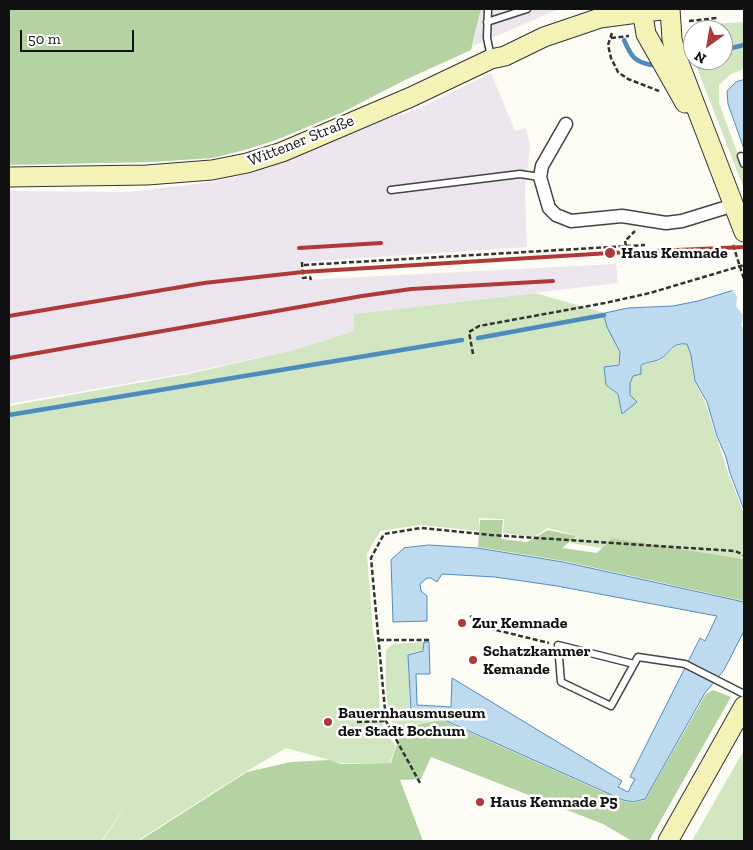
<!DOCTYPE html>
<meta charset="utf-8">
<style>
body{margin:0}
#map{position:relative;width:753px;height:850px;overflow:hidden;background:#fdfcf4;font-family:"Zilla Slab",serif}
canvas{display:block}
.frame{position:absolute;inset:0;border:10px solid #101010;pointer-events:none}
.north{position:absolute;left:683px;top:20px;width:50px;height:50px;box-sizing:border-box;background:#fff;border:1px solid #9f9f9f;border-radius:50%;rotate:212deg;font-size:14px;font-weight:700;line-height:20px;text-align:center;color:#101010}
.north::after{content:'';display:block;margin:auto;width:18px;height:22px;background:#af3938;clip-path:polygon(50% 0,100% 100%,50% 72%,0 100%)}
.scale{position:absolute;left:20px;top:30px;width:114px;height:22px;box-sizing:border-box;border:2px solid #101010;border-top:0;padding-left:6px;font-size:15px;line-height:18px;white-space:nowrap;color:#101010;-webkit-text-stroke:4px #fff;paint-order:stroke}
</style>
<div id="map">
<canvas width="753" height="850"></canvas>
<div class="frame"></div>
<div class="north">N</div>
<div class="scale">50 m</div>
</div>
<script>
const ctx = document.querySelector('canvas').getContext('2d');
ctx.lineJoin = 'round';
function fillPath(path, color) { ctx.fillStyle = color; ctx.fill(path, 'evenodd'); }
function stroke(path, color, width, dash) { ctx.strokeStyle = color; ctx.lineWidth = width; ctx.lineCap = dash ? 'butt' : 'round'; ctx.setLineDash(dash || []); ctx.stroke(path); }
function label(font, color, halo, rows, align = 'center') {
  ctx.font = font + ' "Zilla Slab",serif'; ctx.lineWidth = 5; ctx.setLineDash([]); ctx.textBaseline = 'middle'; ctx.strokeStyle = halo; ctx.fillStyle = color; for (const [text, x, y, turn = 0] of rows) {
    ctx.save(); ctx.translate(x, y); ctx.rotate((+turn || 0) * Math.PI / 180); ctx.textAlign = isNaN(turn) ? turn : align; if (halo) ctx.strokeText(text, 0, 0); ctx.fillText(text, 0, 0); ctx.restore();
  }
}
fillPath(new Path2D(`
 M 481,9 L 559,9 L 473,46 Z
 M 491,73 L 515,131 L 526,128 L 530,145 L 525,191 L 527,247 L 301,262 L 302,280 L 616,264 L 618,283 L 354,314 L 354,331 L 298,349 L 187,373 L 9,404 L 9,191 L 128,192 L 213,182 L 250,173 L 286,161 L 353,131 L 418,109 Z`), '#ece5ed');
fillPath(new Path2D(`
 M 744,22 L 744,69 L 731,74 L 719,85 L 719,103 L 744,171 L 744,189 L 694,60 L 723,60 L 723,30 L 693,30 L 693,56 L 691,31 L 697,25 Z
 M 535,293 L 605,313 C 603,328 617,337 619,351 C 620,355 619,360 618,364 L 604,367 L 605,385 L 618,395 L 622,415 L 637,402 L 630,394 L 630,383 L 633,376 L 641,374 L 641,366 C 649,361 655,363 660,360 C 670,354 673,343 687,344 L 691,355 L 694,381 L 705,402 L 728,473 L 744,514 L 744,559 L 612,538 L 602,548 L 570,543 L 578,536 L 548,528 L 534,537 L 503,533 L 504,519 L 479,518 L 479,531 L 420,525 L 380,531 L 367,554 L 373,632 L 377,649 L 380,718 L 387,734 L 396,746 L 390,763 L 341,763 L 286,748 L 247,771 L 137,841 L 103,841 L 134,792 L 102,841 L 9,841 L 9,406 L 188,374 L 298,349 L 354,331 L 354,314 Z
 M 423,642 L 423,650 L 408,654 L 410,711 L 415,716 L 441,720 L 408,725 L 400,730 L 399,736 C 383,709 386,680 386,650 L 393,644 Z
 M 744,750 L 744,841 L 692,841 Z`), '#d1e5c0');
fillPath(new Path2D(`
 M 9,9 L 481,9 L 471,50 L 405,80 L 341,113 L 276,140 L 248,149 L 213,158 L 152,162 L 9,165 Z
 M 480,520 L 503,520 L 501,539 L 527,542 L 548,530 L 577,536 L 562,548 L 597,553 L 612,538 L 744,559 L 744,601 L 564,561 L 478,547 Z
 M 713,690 L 731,697 L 649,841 L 632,841 L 603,824 L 431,757 L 421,779 L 400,780 L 423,841 L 139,841 L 247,772 L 291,762 L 330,760 L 341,764 L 391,763 L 401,731 L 408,726 L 442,720 L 623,801 L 633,803 L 645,800 L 706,694 Z`), '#b5d3a2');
const water = new Path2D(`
 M 744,80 L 744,149 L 728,104 L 727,91 L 736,82 Z
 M 744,290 L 744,510 L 730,473 L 726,457 L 717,436 L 707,402 L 695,381 L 691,355 L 687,344 C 671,342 671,353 660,359 C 655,362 649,361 641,365 L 641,374 L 633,376 L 630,383 L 630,395 L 637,402 L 622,414 L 618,394 L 606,385 L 604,367 L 619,365 L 620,352 L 607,327 L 604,315 L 605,313 L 628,308 L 673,306 L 698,301 L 731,291 Z
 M 429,545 L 477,548 L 563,562 L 744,602 L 744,631 L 724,670 L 705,693 L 645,799 L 633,802 L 623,800 L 442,719 L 416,715 L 411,710 L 408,655 L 423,651 L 424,642 L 429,642 L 430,674 L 416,674 L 417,705 L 451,707 L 452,678 L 622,781 L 618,787 L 628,792 L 635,779 L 630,777 L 700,638 L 705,641 L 717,616 L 557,586 L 495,577 L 442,574 L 437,582 L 431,578 L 427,578 L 420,584 L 421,591 L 427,596 L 427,621 L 393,622 L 391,560 L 404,548 Z`);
fillPath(water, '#bedaef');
stroke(water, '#4e8bbd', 1);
fillPath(new Path2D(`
 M 744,288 L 744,329 L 741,326 L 743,315 L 736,306 L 737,297 L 735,293 L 731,291 Z`), '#fdfcf4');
stroke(new Path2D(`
 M 624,40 C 631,56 634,62 652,65
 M 723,50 L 744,45
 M 691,57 L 693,57
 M 478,338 L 604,315
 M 9,415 L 462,340`), '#4e8bbd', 4.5);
const service = new Path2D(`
 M 488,9 L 487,38 L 491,57
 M 487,22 L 527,9
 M 741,156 L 744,164
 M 391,190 L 520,174 L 540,177
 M 634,664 L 558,645 L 561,682 L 611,706 L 638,657 L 685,664 L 744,694`);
const minor = new Path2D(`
 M 566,124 L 542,166 L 540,177 L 549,208 L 556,215 L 571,221 L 622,216 L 666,223 L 682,221 L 734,205`);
const secondary = new Path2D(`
 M 642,9 L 646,34 L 685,103
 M 670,9 L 672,39 L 676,55 L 744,232
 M 9,177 L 147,175 L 212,170 L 247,163 L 282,152 L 411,97 L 491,59 L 505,56 L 544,37 L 600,18 L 668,9
 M 668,841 L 744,706`);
stroke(service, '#434343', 9);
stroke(minor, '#434343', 15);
stroke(secondary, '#323232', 21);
stroke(new Path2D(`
 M 689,21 L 717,18
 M 612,33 L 608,45 L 611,58 L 618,72 L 628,79 L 659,91
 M 611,38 L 629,36
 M 733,245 L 744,279
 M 626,246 L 625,241 L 635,231
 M 302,262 L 303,278 L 310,277 L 311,280
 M 304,265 L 645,245
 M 473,354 L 469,332 L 479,326 L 605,303 L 650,293 L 744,265
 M 470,616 L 492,629 L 549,643
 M 379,640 L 429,640
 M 357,722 L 386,721
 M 420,783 L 386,721 L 371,558 L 384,534 L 421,528 L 491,535 L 735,551 L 744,555`), '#323232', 2.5, [5, 2.5]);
stroke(service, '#fff', 6);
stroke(minor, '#fff', 12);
stroke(secondary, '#f5f2b7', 19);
stroke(new Path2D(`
 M 299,248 L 381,243
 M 9,316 L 204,283 L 303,272 L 610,253 L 744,247
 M 9,358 L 362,296 L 411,289 L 553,281`), '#af3938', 4);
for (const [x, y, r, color] of [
 [610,253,6,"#af3938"],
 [462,623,5,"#af3938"],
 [473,660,5,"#af3938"],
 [328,722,5,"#af3938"],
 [480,802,5,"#af3938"]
]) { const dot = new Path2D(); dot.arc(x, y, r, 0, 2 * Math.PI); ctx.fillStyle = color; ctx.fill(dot); stroke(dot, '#fff', 2); }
label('16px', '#101010', '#fff', [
 ["Wittener Straße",301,141,-22]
]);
label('bold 16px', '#101010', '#fff', [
 ["Haus Kemnade",621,253],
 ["Zur Kemnade",472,623],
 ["Schatzkammer",483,651],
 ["Kemande",483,669],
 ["Bauernhausmuseum",338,713],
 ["der Stadt Bochum",338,731],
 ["Haus Kemnade P5",490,802]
], 'left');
</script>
